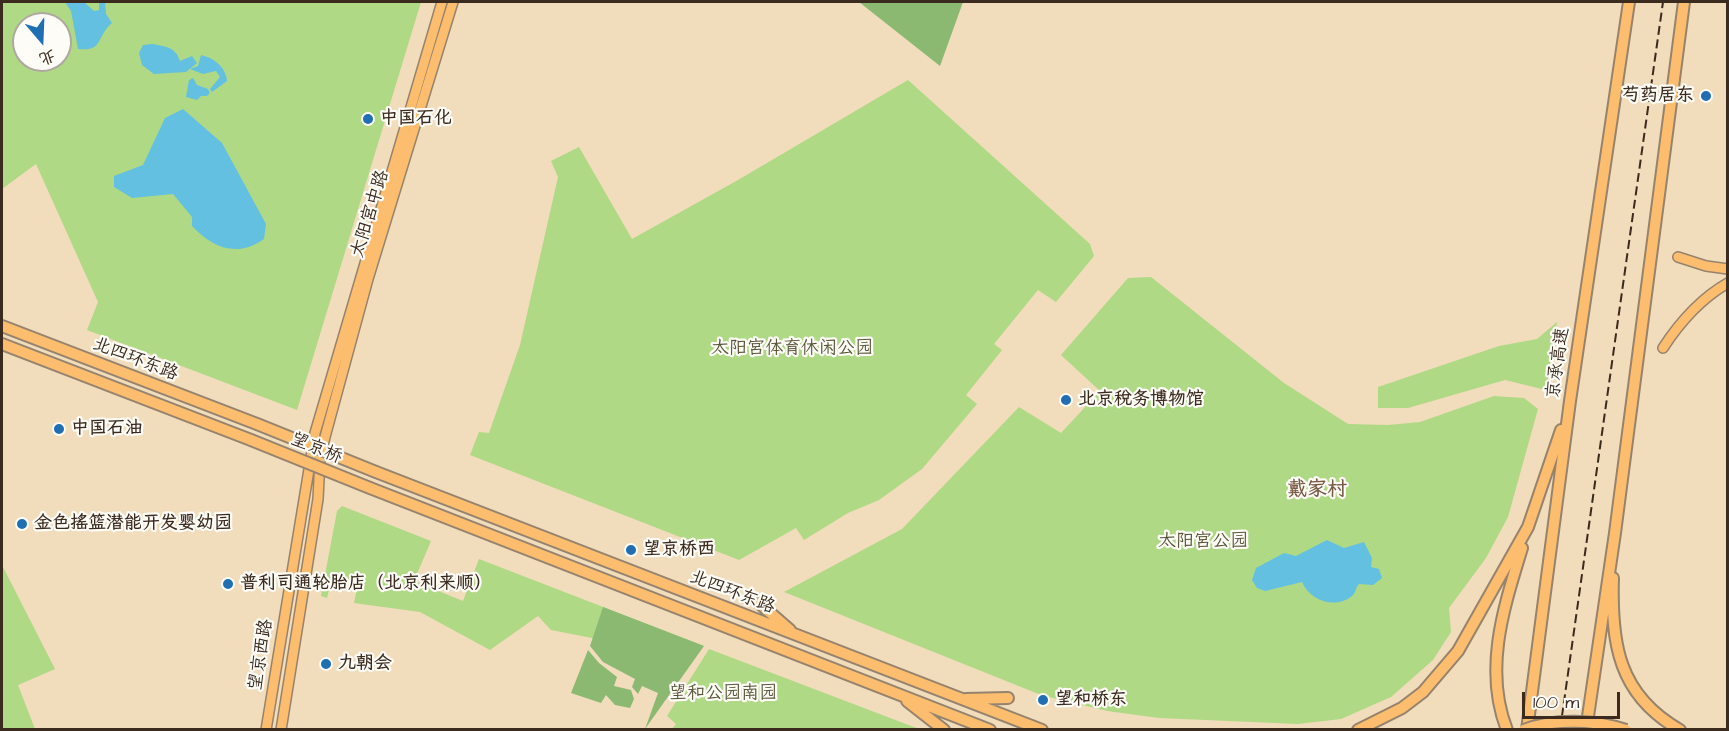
<!DOCTYPE html>
<meta charset="utf-8">
<style>
body{margin:0}
#map{position:relative;width:1729px;height:731px;overflow:hidden;background:#f1dcbc;font-family:"Architects Daughter","LXGW WenKai TC",sans-serif}
canvas{display:block}
.frame{position:absolute;inset:0;border:3px solid #3b2a1e;pointer-events:none}
.north{position:absolute;left:12px;top:12px;width:60px;height:60px;box-sizing:border-box;background:#fdfcf7;border:2px solid #afa8a0;border-radius:50%;rotate:161deg;font-size:16px;font-weight:700;line-height:24px;text-align:center;color:#3b2a1e}
.north::after{content:'';display:block;margin:auto;width:21px;height:27px;background:#1f6fb2;clip-path:polygon(50% 0,100% 100%,50% 72%,0 100%)}
.scale{position:absolute;left:1522px;top:692px;width:98px;height:27px;box-sizing:border-box;border:3px solid #3b2a1e;border-top:0;padding-left:8px;font-size:18px;line-height:21px;white-space:nowrap;color:#3b2a1e;-webkit-text-stroke:4px #fdfcf7;paint-order:stroke}
</style>
<div id="map">
<canvas width="1729" height="731"></canvas>
<div class="frame"></div>
<div class="north">北</div>
<div class="scale">100 m</div>
</div>
<script>
const ctx = document.querySelector('canvas').getContext('2d');
ctx.lineJoin = 'round';
function fillPath(path, color) { ctx.fillStyle = color; ctx.fill(path, 'evenodd'); }
function stroke(path, color, width, dash) { ctx.strokeStyle = color; ctx.lineWidth = width; ctx.lineCap = dash ? 'butt' : 'round'; ctx.setLineDash(dash || []); ctx.stroke(path); }
function label(font, color, halo, rows, align = 'center') {
  ctx.font = font + ' "Architects Daughter","LXGW WenKai TC",sans-serif'; ctx.lineWidth = 4.5; ctx.setLineDash([]); ctx.textBaseline = 'middle'; ctx.strokeStyle = halo; ctx.fillStyle = color; for (const [text, x, y, turn = 0] of rows) {
    ctx.save(); ctx.translate(x, y); ctx.rotate((+turn || 0) * Math.PI / 180); ctx.textAlign = isNaN(turn) ? turn : align; if (halo) ctx.strokeText(text, 0, 0); ctx.fillText(text, 0, 0); ctx.restore();
  }
}
fillPath(new Path2D(`
 M 2,2 L 421,2 L 297,410 L 87,330 L 98,302 L 36,164 L 2,189 ZM 24,24 L 60,24 L 60,60 L 24,60 Z
 M 908,80 L 1090,244 L 1094,256 L 1056,302 L 1038,290 L 994,344 L 1002,350 L 966,395 L 977,404 L 922,469 L 879,500 L 848,513 L 804,540 L 796,528 L 739,560 L 470,455 L 479,432 L 489,433 L 520,345 L 558,177 L 551,161 L 579,147 L 632,239 L 738,180 Z
 M 1151,277 L 1284,383 L 1348,424 L 1388,425 L 1420,422 L 1494,396 L 1524,398 L 1538,409 L 1508,517 L 1486,558 L 1449,608 L 1451,632 L 1433,660 L 1391,697 L 1341,719 L 1298,724 L 1159,718 L 1107,711 L 1041,695 L 784,592 L 902,529 L 1019,407 L 1061,433 L 1100,391 L 1061,355 L 1128,278 Z
 M 1557,322 L 1546,390 L 1505,380 L 1408,408 L 1378,408 L 1378,387 L 1499,346 L 1537,339 Z
 M 342,506 L 431,541 L 414,581 L 463,601 L 479,559 L 704,646 L 592,638 L 551,630 L 538,616 L 490,650 L 420,612 L 354,603 L 358,583 L 332,577 L 327,598 L 321,596 L 337,511 Z
 M 2,565 L 55,669 L 18,685 L 35,729 L 2,729 Z
 M 709,649 L 919,729 L 672,729 L 676,724 L 667,716 Z`), '#afd985');
fillPath(new Path2D(`
 M 859,2 L 963,2 L 940,66 Z
 M 603,607 L 704,646 L 645,729 L 658,693 L 642,686 L 638,694 L 632,687 L 635,679 L 603,662 L 590,646 Z
 M 588,650 L 599,663 L 617,677 L 614,686 L 631,690 L 634,699 L 630,708 L 615,705 L 606,695 L 601,703 L 571,693 Z`), '#8bb972');
fillPath(new Path2D(`
 M 65,2 L 84,2 L 94,11 L 99,10 L 99,2 L 105,2 L 106,14 L 112,23 C 96,36 104,52 78,49 L 71,11 Z
 M 153,44 C 165,47 175,46 180,61 L 192,56 L 197,63 L 186,72 L 154,74 L 142,65 L 139,53 L 143,45 Z
 M 201,55 C 214,58 226,67 227,81 L 212,92 L 210,89 L 220,77 L 216,71 L 203,74 L 190,69 L 198,66 Z
 M 193,78 L 197,85 L 208,89 L 210,93 L 207,96 L 201,96 L 197,100 L 186,97 L 189,80 Z
 M 183,109 L 222,143 L 266,224 L 264,239 C 237,258 213,248 192,226 L 192,217 L 173,194 L 132,198 L 114,187 L 114,176 L 143,165 L 165,118 Z
 M 1327,540 L 1344,548 L 1364,542 L 1372,558 L 1371,567 L 1379,569 L 1382,578 L 1373,585 L 1359,584 C 1355,588 1356,593 1352,596 C 1335,610 1309,600 1302,582 L 1265,591 L 1257,588 L 1252,580 L 1256,568 L 1284,553 L 1296,556 Z`), '#63c0e1');
const major = new Path2D(`
 M 1678,257 L 1706,266 L 1728,269
 M 1663,348 C 1680,322 1700,299 1728,283
 M 266,730 L 315,433 L 442,2
 M 281,730 L 318,499 L 320,459 L 325,437 L 368,279 L 453,2`);
const highway = new Path2D(`
 M 2,326 L 257,424
 M 2,344 L 251,440
 M 376,472 L 1042,730
 M 370,488 L 990,730
 M 1613,578 C 1611,643 1618,695 1680,730
 M 759,603 L 790,630
 M 966,699 L 1008,698
 M 907,701 L 944,730
 M 1358,730 L 1402,708 L 1423,692 L 1458,651 L 1528,527 L 1561,430
 M 1507,730 C 1483,669 1504,607 1522,548
 M 1527,730 L 1570,401 L 1629,2
 M 1586,730 L 1615,533 L 1684,2`);
stroke(major, '#96836d', 12);
stroke(highway, '#96836d', 14);
stroke(major, '#fcbd6f', 9);
stroke(highway, '#fcbd6f', 10);
stroke(new Path2D(`
 M 1560,730 L 1663,2`), '#3b2a1e', 2, [9, 4.5]);
const highwayBridge = new Path2D(`
 M 257,424 L 376,472
 M 251,440 L 370,488
 M 1524,730 C 1554,718 1596,720 1626,730`);
stroke(highwayBridge, '#96836d', 14, []);
stroke(highwayBridge, '#fcbd6f', 10);
for (const [x, y, r, color] of [
 [1706,96,6,"#1f6fb2"],
 [368,119,6,"#1f6fb2"],
 [1066,400,6,"#1f6fb2"],
 [59,429,6,"#1f6fb2"],
 [22,524,6,"#1f6fb2"],
 [631,550,6,"#1f6fb2"],
 [228,584,6,"#1f6fb2"],
 [326,664,6,"#1f6fb2"],
 [1043,700,6,"#1f6fb2"]
]) { const dot = new Path2D(); dot.arc(x, y, r, 0, 2 * Math.PI); ctx.fillStyle = color; ctx.fill(dot); stroke(dot, '#fdfcf7', 2); }
label('bold 18px', '#3b2a1e', '#fdfcf7', [
 ["芍药居东",1694,96,"right"],
 ["中国石化",380,119],
 ["北京税务博物馆",1078,400],
 ["中国石油",71,429],
 ["金色摇篮潜能开发婴幼园",34,524],
 ["望京桥西",643,550],
 ["普利司通轮胎店（北京利来顺）",240,584],
 ["九朝会",338,664],
 ["望和桥东",1055,700]
], 'left');
label('18px', '#3b2a1e', '#fdfcf7', [
 ["太阳宫中路",371,214,-73],
 ["北四环东路",135,360,21],
 ["京承高速",1559,363,-82],
 ["望京桥",316,449,22],
 ["北四环东路",732,593,21],
 ["望京西路",262,655,-81]
]);
label('18px', '#585638', '#fdfcf7', [
 ["太阳宫体育休闲公园",792,349],
 ["太阳宫公园",1203,542],
 ["望和公园南园",723,694]
]);
label('bold 20px', '#7a5945', '#fdfcf7', [
 ["戴家村",1317,491]
]);
</script>
